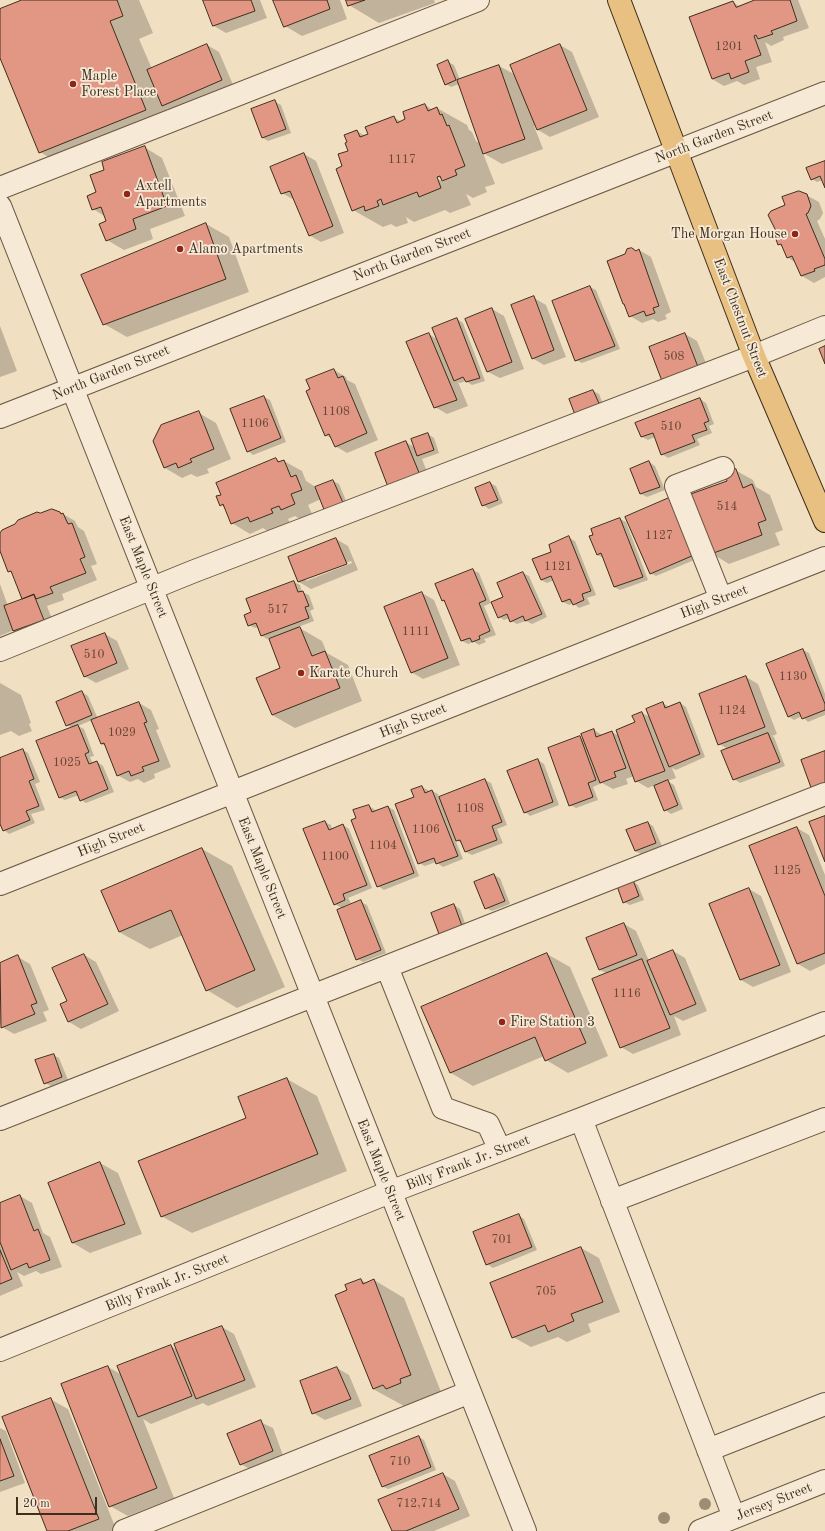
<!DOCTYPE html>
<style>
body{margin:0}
#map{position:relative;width:825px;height:1531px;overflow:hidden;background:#f1dfc2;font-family:"Old Standard TT",serif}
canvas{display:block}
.scale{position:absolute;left:16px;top:1497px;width:81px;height:18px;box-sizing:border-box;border:2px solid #3e2e1b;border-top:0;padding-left:5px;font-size:12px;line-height:14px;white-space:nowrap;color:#3e2e1b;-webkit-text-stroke:3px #f6ead7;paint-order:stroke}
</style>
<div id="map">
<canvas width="825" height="1531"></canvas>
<div class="scale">20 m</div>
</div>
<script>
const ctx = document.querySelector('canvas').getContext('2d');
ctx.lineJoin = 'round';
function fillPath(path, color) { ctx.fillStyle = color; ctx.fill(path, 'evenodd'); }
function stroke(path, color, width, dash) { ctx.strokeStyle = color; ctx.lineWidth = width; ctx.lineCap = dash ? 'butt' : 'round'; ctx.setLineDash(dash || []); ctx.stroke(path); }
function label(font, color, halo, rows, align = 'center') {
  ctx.font = font + ' "Old Standard TT",serif'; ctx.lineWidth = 3.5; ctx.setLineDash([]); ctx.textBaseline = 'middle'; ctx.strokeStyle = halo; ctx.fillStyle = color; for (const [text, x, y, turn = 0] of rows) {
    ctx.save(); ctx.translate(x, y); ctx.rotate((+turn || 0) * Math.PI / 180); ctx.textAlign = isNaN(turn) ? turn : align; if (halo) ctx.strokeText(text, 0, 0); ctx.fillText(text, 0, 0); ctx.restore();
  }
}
fillPath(new Path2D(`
 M 25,0 L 139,0 L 153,33 L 139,39 L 152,69 L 207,45 L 219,52 L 234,87 L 175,112 L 167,108 L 175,127 L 70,170 L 40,152 L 0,55 L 0,10 Z
 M 204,0 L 260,0 L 267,18 L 226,33 L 214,26 Z
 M 275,0 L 340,0 L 347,19 L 302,36 L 285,26 Z
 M 347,0 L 434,0 L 435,3 L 379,23 L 349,5 Z
 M 758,0 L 798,0 L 809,28 L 783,37 L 784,40 L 771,46 L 765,42 L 772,62 L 756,67 L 760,79 L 744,85 L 737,81 L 724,86 L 712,79 L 733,2 L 740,7 Z
 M 560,45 L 572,52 L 599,117 L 550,137 L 538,130 L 536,125 L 534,126 L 543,149 L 502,164 L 483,153 L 495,184 L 485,187 L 487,192 L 473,198 L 466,194 L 471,205 L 450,213 L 445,210 L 414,222 L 406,217 L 408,223 L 396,227 L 391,224 L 383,227 L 353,210 L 344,167 L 357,131 L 365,136 L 393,117 L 402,122 L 425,105 L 433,110 L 437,108 L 467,125 L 469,130 L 472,132 L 476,141 L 481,144 L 459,84 L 451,87 L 446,84 L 448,62 L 454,65 L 460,80 L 499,66 L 516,75 ZM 433,174 L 443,180 L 443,182 L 432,176 Z
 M 275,102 L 281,105 L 291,133 L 268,141 L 263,138 Z
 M 144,147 L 162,158 L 185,216 L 150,229 L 153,239 L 124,250 L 107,240 L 107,221 L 106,217 L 93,209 L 98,193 Z
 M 304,154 L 316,161 L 344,233 L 321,242 L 309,235 L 295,200 L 294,200 L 282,193 Z
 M 825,162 L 825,185 L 823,180 L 817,182 L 812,179 Z
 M 806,195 L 819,202 L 823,213 L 820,219 L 817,221 L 825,239 L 825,277 L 814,283 L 802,276 L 796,263 L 787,257 L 783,247 L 779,244 L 778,233 L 786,206 Z
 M 206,224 L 229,237 L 249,292 L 127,337 L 104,324 L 83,276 Z
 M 639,250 L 651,257 L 671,312 L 665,315 L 667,319 L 658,322 L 653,319 L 642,323 L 630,316 L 636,252 Z
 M 590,287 L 596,290 L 620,349 L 582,363 L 576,360 L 553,301 Z
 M 534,298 L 546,305 L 566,357 L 544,365 L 532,358 Z
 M 492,309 L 504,316 L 524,369 L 500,378 L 488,372 Z
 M 457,319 L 463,323 L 485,381 L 472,385 L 466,381 L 460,383 L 458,382 L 468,406 L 447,414 L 435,407 L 429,334 L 438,340 Z
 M 0,326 L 17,371 L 0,377 Z
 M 685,334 L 697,341 L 710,373 L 663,380 Z
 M 334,370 L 346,377 L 347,380 L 355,384 L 378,440 L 347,453 L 335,446 L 333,439 L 325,435 L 311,389 Z
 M 593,391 L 599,394 L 607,414 L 570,399 Z
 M 264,397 L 270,400 L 286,442 L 253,455 L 248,451 Z
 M 700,399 L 706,403 L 714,424 L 709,426 L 712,433 L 697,439 L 700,445 L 668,458 L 662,454 L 655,437 L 648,440 L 642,437 Z
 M 199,413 L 216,423 L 231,459 L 207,469 L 209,473 L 197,477 L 191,474 L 182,478 L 165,468 Z
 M 428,434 L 434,438 L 439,453 L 422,459 L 431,482 L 400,493 L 406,442 L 414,447 Z
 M 276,459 L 281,462 L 284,461 L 302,471 L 306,481 L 314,486 L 315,488 L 333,481 L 339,484 L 349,508 L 321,499 L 308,505 L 312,514 L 300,519 L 295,516 L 288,519 L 290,523 L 269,532 L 263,528 L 250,534 L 232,523 L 226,509 L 221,505 L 222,495 Z
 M 649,462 L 655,466 L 665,490 L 647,497 L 641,494 Z
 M 735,470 L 753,480 L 756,487 L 770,495 L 783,530 L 775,533 L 780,545 L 729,564 L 711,553 L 728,481 Z
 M 490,483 L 496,486 L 503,503 L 489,509 L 483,505 Z
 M 63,514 L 75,521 L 78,527 L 84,531 L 97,564 L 91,566 L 97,580 L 62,594 L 64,600 L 47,606 L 55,627 L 26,637 L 14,630 L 0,636 L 0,584 L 8,606 L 25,599 L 23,598 L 13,573 L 9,571 L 0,548 L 0,536 Z
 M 627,518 L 699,558 L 656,576 L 650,573 Z
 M 620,519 L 626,522 L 648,580 L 620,590 L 614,587 L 603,558 L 598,555 Z
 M 569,538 L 575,541 L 596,595 L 587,598 L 590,604 L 579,608 L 573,603 L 569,605 L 563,602 L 554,580 L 547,583 L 541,580 L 552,552 Z
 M 336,539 L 348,546 L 358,570 L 311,589 L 299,582 L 289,558 ZM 351,561 L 352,563 L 306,581 L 306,578 Z
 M 473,570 L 479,573 L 491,603 L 484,606 L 496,635 L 484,639 L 486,642 L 479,645 L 474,642 L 468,644 L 462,641 L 447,603 L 442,600 Z
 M 523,573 L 529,576 L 547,617 L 532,624 L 526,621 L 517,624 L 511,621 L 510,618 L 504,620 L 499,617 L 504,597 Z
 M 294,582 L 300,585 L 302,592 L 309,595 L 314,609 L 310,611 L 314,621 L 298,627 L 322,641 L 327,653 L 348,665 L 362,701 L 295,728 L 272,715 L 282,668 L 278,635 L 267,639 L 261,635 L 258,627 L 255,628 L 249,625 L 252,613 Z
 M 422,593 L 434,600 L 460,665 L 423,679 L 411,672 Z
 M 105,634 L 117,641 L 129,669 L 96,683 L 84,676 Z
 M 803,650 L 809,653 L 825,694 L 825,715 L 808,722 L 802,716 L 794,720 L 788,716 Z
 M 746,677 L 758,684 L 777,734 L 772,736 L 774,737 L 785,766 L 740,783 L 734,779 L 728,749 L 719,744 Z
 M 0,683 L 21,695 L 31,723 L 29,724 L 32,731 L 19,736 L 11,731 L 0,735 Z
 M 82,692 L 88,696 L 98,719 L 139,703 L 151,710 L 159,729 L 156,730 L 171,767 L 154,774 L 155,778 L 144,783 L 138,779 L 130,782 L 117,775 L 106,746 L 101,744 L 92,720 L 78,726 L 84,729 L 94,756 L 90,757 L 93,764 L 97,762 L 103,766 L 114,792 L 86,803 L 81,800 L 79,795 L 65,800 L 59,797 L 73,728 L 67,725 Z
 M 663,703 L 669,707 L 680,703 L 686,707 L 705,757 L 676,770 L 672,768 L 676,778 L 667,781 L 674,785 L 683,809 L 671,814 L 665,810 L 655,785 L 648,788 L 636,781 L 634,776 L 626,779 L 628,784 L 613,789 L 602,783 L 593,787 L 598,800 L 576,808 L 570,805 L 579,737 L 585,741 L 594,730 L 602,735 L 612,732 L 619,736 L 636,723 L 633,716 L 642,713 L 650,717 Z
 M 23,750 L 28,753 L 40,782 L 35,784 L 45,810 L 31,814 L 35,823 L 9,834 L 4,830 L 0,821 L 0,759 Z
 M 538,760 L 544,764 L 559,805 L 530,816 L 525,812 Z
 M 485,780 L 491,783 L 507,825 L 497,829 L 503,843 L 472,855 L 466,852 L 463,844 L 455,839 L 463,859 L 443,867 L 436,862 L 425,866 L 419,863 L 415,797 L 422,787 L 428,790 L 429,792 L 432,791 L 438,794 L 439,798 Z
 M 368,806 L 374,809 L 376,812 L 388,807 L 394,810 L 419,876 L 384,890 L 378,886 L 357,819 Z
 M 325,822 L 331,825 L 332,829 L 343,825 L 349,829 L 372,888 L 348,898 L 351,903 L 344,906 L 345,908 L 361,902 L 367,905 L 386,953 L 363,962 L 357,959 L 343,909 L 335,904 Z
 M 648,823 L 653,826 L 662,846 L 641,854 L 635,851 Z
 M 797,828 L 809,835 L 825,875 L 825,964 L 810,971 L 798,964 Z
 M 202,849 L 232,866 L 285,987 L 237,1008 L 207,990 L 183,935 L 150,949 L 119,932 Z
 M 494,875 L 500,878 L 510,904 L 492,911 L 486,908 Z
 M 632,881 L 638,885 L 644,900 L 630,905 L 624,902 Z
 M 749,889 L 761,896 L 791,972 L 753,987 L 741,980 L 711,904 Z
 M 454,905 L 460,909 L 467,929 L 445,937 L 440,934 Z
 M 624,924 L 636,931 L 649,961 L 673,951 L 685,958 L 707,1011 L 683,1021 L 674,1016 L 681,1035 L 633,1054 L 621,1047 L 608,974 L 600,970 Z
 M 547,954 L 570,967 L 608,1056 L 568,1073 L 546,1060 L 544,1056 L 473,1086 L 451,1073 L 423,1007 Z
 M 84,955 L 96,962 L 119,1011 L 81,1029 L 69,1022 L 62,1005 L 68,1002 L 53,969 Z
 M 18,957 L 30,964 L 49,1010 L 43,1012 L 47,1021 L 14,1034 L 2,1027 L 0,1023 L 0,964 Z
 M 53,1055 L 59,1058 L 68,1080 L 51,1086 L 45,1083 Z
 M 287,1079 L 317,1096 L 347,1171 L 192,1233 L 161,1216 L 248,1118 Z
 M 100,1163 L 118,1173 L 142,1234 L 90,1253 L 73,1243 Z
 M 20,1196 L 32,1203 L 43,1233 L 50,1237 L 62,1267 L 41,1274 L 36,1271 L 24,1276 L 17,1272 L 23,1286 L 0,1296 L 0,1204 Z
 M 518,1215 L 524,1219 L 537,1250 L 493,1268 L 487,1264 Z
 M 581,1248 L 599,1258 L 620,1312 L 588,1324 L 591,1332 L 567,1342 L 558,1337 L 531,1347 L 513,1337 Z
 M 361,1280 L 367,1283 L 374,1280 L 404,1298 L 441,1392 L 417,1406 L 412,1403 L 404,1406 L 373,1389 L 348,1291 Z
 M 222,1327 L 234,1334 L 256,1387 L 208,1406 L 203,1403 L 151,1424 L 143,1419 L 174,1498 L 128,1516 L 110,1506 L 108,1367 L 122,1375 L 171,1346 L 177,1350 Z
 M 337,1368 L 349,1375 L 362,1406 L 325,1420 L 313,1413 Z
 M 50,1399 L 68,1409 L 116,1529 L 111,1531 L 48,1531 Z
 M 260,1422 L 273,1428 L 284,1458 L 253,1471 L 241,1464 Z
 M 0,1428 L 6,1431 L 25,1483 L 0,1492 Z
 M 419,1437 L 424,1440 L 436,1470 L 388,1489 L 382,1486 Z
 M 443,1474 L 455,1481 L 470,1516 L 434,1531 L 393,1531 Z`), '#0003');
const building = new Path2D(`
 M 22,0 L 117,0 L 123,16 L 110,21 L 146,110 L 39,153 L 0,58 L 0,9 Z
 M 203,0 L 251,0 L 255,11 L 213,26 Z
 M 273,0 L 327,0 L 330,9 L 284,27 Z
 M 346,0 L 365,0 L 348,6 Z
 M 755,0 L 790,0 L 797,21 L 771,31 L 773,34 L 758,39 L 756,35 L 754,36 L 761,55 L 745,61 L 749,72 L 731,79 L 729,73 L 712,79 L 689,17 L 733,1 L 736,7 Z
 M 207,44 L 222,80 L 162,106 L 147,70 Z
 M 560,44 L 587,110 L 537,130 L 510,65 Z
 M 448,60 L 456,80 L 445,85 L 437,65 Z
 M 499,65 L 525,139 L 483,154 L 457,80 Z
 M 275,100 L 286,129 L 262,138 L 251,109 Z
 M 425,104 L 428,111 L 437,107 L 440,115 L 442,114 L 447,126 L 449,125 L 465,166 L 455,170 L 457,175 L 442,181 L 440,176 L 437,177 L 441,188 L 419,197 L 417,192 L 383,205 L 381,199 L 377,201 L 379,206 L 365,211 L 364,206 L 352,211 L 336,169 L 342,166 L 338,154 L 348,151 L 345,143 L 347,142 L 344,135 L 357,130 L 360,137 L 368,134 L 365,127 L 394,116 L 397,123 L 405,119 L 403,112 Z
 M 145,146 L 167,206 L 133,219 L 136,229 L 106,241 L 99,224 L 106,221 L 101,207 L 92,210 L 87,196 L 96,192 L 90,175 L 104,170 L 102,162 Z
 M 304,153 L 333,226 L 309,236 L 290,191 L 281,194 L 270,167 Z
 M 825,161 L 825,188 L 820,176 L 811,180 L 806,168 Z
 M 799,191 L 807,194 L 811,206 L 808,213 L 806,214 L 825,259 L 825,265 L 814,269 L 815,271 L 801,276 L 792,256 L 787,258 L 781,244 L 778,245 L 774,234 L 777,233 L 768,215 L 771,211 L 785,205 L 782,197 Z
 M 206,223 L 226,279 L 103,325 L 81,275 Z
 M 632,248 L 636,251 L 639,249 L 659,306 L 653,308 L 655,313 L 646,316 L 644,311 L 629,317 L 624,304 L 623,304 L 607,261 L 625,254 L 627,249 Z
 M 590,286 L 615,346 L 575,361 L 552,301 Z
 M 534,296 L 554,350 L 532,359 L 511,305 Z
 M 492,308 L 512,362 L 487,372 L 465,319 Z
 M 457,318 L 480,378 L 466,382 L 463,377 L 454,381 L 432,328 Z
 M 429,333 L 457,400 L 434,408 L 406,342 Z
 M 685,333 L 698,367 L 662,381 L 649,347 Z
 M 825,346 L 825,364 L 819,349 Z
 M 334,369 L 338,378 L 343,376 L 367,433 L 335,447 L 329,434 L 325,436 L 306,391 L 310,389 L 306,380 Z
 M 593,390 L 602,410 L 577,420 L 569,399 Z
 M 264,396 L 281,438 L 247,452 L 230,409 Z
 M 700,398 L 709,421 L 704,423 L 707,430 L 692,435 L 695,442 L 661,455 L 653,433 L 641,437 L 635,423 Z
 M 199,411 L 214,449 L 190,459 L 192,462 L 178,468 L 176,463 L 164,468 L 153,441 L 161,425 Z
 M 428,433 L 434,450 L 417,456 L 411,439 Z
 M 406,441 L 420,475 L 388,487 L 375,453 Z
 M 276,458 L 278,462 L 284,460 L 291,477 L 296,475 L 302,490 L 291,494 L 295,504 L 281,510 L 279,506 L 271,509 L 273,513 L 250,522 L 248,517 L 231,524 L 223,504 L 220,506 L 216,496 L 221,495 L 216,483 Z
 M 649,461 L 660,487 L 640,494 L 630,469 Z
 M 736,469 L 743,488 L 752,484 L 766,520 L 758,523 L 762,535 L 711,554 L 688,495 L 727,481 L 724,473 Z
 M 333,480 L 344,505 L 325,512 L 315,487 Z
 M 490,482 L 498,500 L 482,506 L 475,488 Z
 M 669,498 L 694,555 L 650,574 L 625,517 Z
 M 52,509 L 60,512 L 61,514 L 63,513 L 68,524 L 72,523 L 85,557 L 80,559 L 86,573 L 50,587 L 53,593 L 36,599 L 34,594 L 22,599 L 11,571 L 8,572 L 0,551 L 0,533 L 2,530 L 15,524 L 18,520 L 37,512 L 40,513 Z
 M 620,518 L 643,577 L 614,587 L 601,553 L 597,555 L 589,536 L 593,535 L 591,529 Z
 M 569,536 L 591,591 L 582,594 L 584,600 L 573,605 L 570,599 L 562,602 L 551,576 L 541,580 L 532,559 L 551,552 L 549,545 Z
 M 336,538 L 347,564 L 298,582 L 288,557 Z
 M 473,569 L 486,600 L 479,603 L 490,631 L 479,636 L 480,639 L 472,642 L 470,638 L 461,641 L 444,600 L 442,601 L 435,584 Z
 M 523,572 L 542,614 L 525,621 L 523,616 L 510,622 L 507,614 L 498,618 L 491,602 L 503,597 L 497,583 Z
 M 294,581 L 298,592 L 303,591 L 309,606 L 305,607 L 309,618 L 261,636 L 256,623 L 248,626 L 244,615 L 251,612 L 246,599 Z
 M 422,592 L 448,658 L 411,673 L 384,607 Z
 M 34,595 L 44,620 L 13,631 L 4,606 Z
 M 300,627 L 312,656 L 325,651 L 340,688 L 272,715 L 256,678 L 280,668 L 269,639 Z
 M 105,633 L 117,663 L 84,677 L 71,646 Z
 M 803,649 L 825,704 L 825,710 L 802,719 L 799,712 L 788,717 L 766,664 Z
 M 746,676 L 765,727 L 718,745 L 699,694 Z
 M 82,691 L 92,715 L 66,726 L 56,702 Z
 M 139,702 L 147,722 L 144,723 L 159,761 L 142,767 L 144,771 L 131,776 L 129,771 L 117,776 L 104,743 L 101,744 L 91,720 Z
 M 663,702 L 665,708 L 680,702 L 700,754 L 669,767 L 646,709 Z
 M 642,712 L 665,771 L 635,782 L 616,730 L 635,722 L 632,716 Z
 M 78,725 L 89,752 L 85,754 L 89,764 L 97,761 L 108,789 L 80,801 L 76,791 L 59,798 L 36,741 Z
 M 594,729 L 596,737 L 612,731 L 626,768 L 614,772 L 616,777 L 600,783 L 581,734 Z
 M 768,733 L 780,762 L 733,780 L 721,751 Z
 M 580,736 L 596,780 L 588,783 L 593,797 L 569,806 L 548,748 Z
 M 23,749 L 34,779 L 29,781 L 39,806 L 26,811 L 30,820 L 3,831 L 0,824 L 0,758 Z
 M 825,751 L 825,789 L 813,793 L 801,760 Z
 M 538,759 L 553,802 L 524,813 L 507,771 Z
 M 485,779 L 502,822 L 492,826 L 497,840 L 465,852 L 460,840 L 456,841 L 439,797 Z
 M 668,780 L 678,805 L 664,811 L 654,786 Z
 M 422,786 L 425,793 L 432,790 L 458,856 L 436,864 L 434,858 L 418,864 L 395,804 L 414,797 L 411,790 Z
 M 369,805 L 372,812 L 388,806 L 414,873 L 377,887 L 351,820 L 356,818 L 353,810 Z
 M 825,816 L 825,862 L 809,822 Z
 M 325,821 L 329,830 L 343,824 L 367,885 L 343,894 L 345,900 L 334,905 L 303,829 Z
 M 648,822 L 656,843 L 635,851 L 626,830 Z
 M 797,827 L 825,896 L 825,953 L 797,964 L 749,846 Z
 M 202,848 L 255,970 L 206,991 L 171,910 L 119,932 L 101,891 Z
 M 494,874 L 505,901 L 485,909 L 474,882 Z
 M 633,880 L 639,896 L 623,903 L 617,886 Z
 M 749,888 L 780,965 L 740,980 L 709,904 Z
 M 361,900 L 381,950 L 356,960 L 337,910 Z
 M 454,904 L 462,926 L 439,934 L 431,913 Z
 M 624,923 L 637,955 L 599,970 L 586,938 Z
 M 673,950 L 696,1004 L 670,1015 L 647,961 Z
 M 547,953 L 586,1043 L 545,1061 L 535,1037 L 450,1073 L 421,1007 Z
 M 84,954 L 108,1004 L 68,1022 L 60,1004 L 67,1001 L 52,968 Z
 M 18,955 L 37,1003 L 31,1005 L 35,1014 L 1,1028 L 0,963 Z
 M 642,959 L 670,1028 L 620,1048 L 592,979 Z
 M 54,1054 L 62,1077 L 44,1084 L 35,1060 Z
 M 287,1078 L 318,1154 L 161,1217 L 138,1161 L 246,1118 L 238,1097 Z
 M 100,1162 L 125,1224 L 72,1243 L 48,1183 Z
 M 20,1195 L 34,1231 L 38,1229 L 50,1260 L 29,1268 L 27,1263 L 11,1270 L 0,1242 L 0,1203 Z
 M 519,1214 L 532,1247 L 486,1265 L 473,1232 Z
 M 581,1247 L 603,1302 L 571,1314 L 574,1321 L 548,1332 L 545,1325 L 512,1338 L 490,1283 Z
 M 0,1250 L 12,1279 L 0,1284 Z
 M 361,1279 L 363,1284 L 374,1279 L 411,1375 L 400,1379 L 401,1383 L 386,1389 L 383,1385 L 373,1389 L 335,1295 L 347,1290 L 345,1285 Z
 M 222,1326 L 245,1380 L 196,1399 L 174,1344 Z
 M 171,1345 L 192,1396 L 138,1417 L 117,1366 Z
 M 108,1366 L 157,1488 L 109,1507 L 61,1384 Z
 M 337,1367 L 351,1399 L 312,1414 L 300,1381 Z
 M 51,1398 L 99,1519 L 68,1531 L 47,1531 L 2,1417 Z
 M 261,1420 L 273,1451 L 240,1465 L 227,1434 Z
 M 419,1436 L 431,1467 L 382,1487 L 369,1456 Z
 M 0,1439 L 14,1476 L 0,1481 Z
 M 443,1473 L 459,1509 L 406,1531 L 392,1531 L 378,1500 Z`);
fillPath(building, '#e29684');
stroke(building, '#3e2e1b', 1);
const minor = new Path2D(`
 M 0,188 L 478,0
 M 0,206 L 525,1531
 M 0,417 L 825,93
 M 721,599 L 676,486 L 723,468
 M 0,650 L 192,572 L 754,356 L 825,327
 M 0,884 L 825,558
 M 387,967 L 443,1108 L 488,1124 L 500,1150
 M 0,1119 L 825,794
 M 581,1119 L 734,1517
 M 612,1201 L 825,1119
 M 0,1350 L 390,1192 L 581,1119 L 825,1023
 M 708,1450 L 825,1404
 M 124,1531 L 470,1392
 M 700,1531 L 825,1481`);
const major = new Path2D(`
 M 619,0 L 754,356 L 825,521`);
stroke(minor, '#6b5a45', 24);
stroke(major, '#3e2e1b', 24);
stroke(minor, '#f6ead7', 22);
stroke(major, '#e8c081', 22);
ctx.fillStyle = '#9d8e73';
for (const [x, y] of [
 [705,1504],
 [664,1518]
]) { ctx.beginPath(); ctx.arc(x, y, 6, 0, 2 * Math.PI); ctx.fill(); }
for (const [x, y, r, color] of [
 [73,84,4,"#8f2418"],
 [127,194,4,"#8f2418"],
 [795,234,4,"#8f2418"],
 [180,249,4,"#8f2418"],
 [301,673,4,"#8f2418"],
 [502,1022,4,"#8f2418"]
]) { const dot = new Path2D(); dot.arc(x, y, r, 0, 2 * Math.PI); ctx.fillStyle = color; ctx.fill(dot); stroke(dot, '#f6ead7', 1.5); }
label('12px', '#674835', null, [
 ["1201",729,47],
 ["1117",402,160],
 ["508",674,357],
 ["1108",336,412],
 ["1106",255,424],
 ["510",671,427],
 ["514",727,507],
 ["1127",659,536],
 ["1121",558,567],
 ["517",278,610],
 ["1111",416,632],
 ["510",94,655],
 ["1130",793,677],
 ["1124",732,711],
 ["1029",122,733],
 ["1025",67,763],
 ["1108",470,809],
 ["1106",426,830],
 ["1104",383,846],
 ["1100",335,857],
 ["1125",787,871],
 ["1116",627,994],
 ["701",502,1240],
 ["705",546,1292],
 ["710",400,1462],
 ["712,714",419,1504]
]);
label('14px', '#3e2e1b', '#f6ead7', [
 ["Maple",81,76],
 ["Forest Place",81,92],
 ["Axtell",135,186],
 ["Apartments",135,202],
 ["The Morgan House",787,234,"right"],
 ["Alamo Apartments",188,249],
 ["Karate Church",309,673],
 ["Fire Station 3",510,1022]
], 'left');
label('14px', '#3e2e1b', '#f6ead7', [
 ["North Garden Street",714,137,-21],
 ["North Garden Street",412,255,-21],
 ["East Chestnut Street",740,318,69],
 ["North Garden Street",111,373,-22],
 ["East Maple Street",143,567,68],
 ["High Street",714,602,-21],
 ["High Street",413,721,-22],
 ["High Street",111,840,-22],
 ["East Maple Street",262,868,68],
 ["Billy Frank Jr. Street",468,1163,-21],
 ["East Maple Street",381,1170,68],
 ["Billy Frank Jr. Street",167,1283,-22],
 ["Jersey Street",774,1502,-22]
]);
</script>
